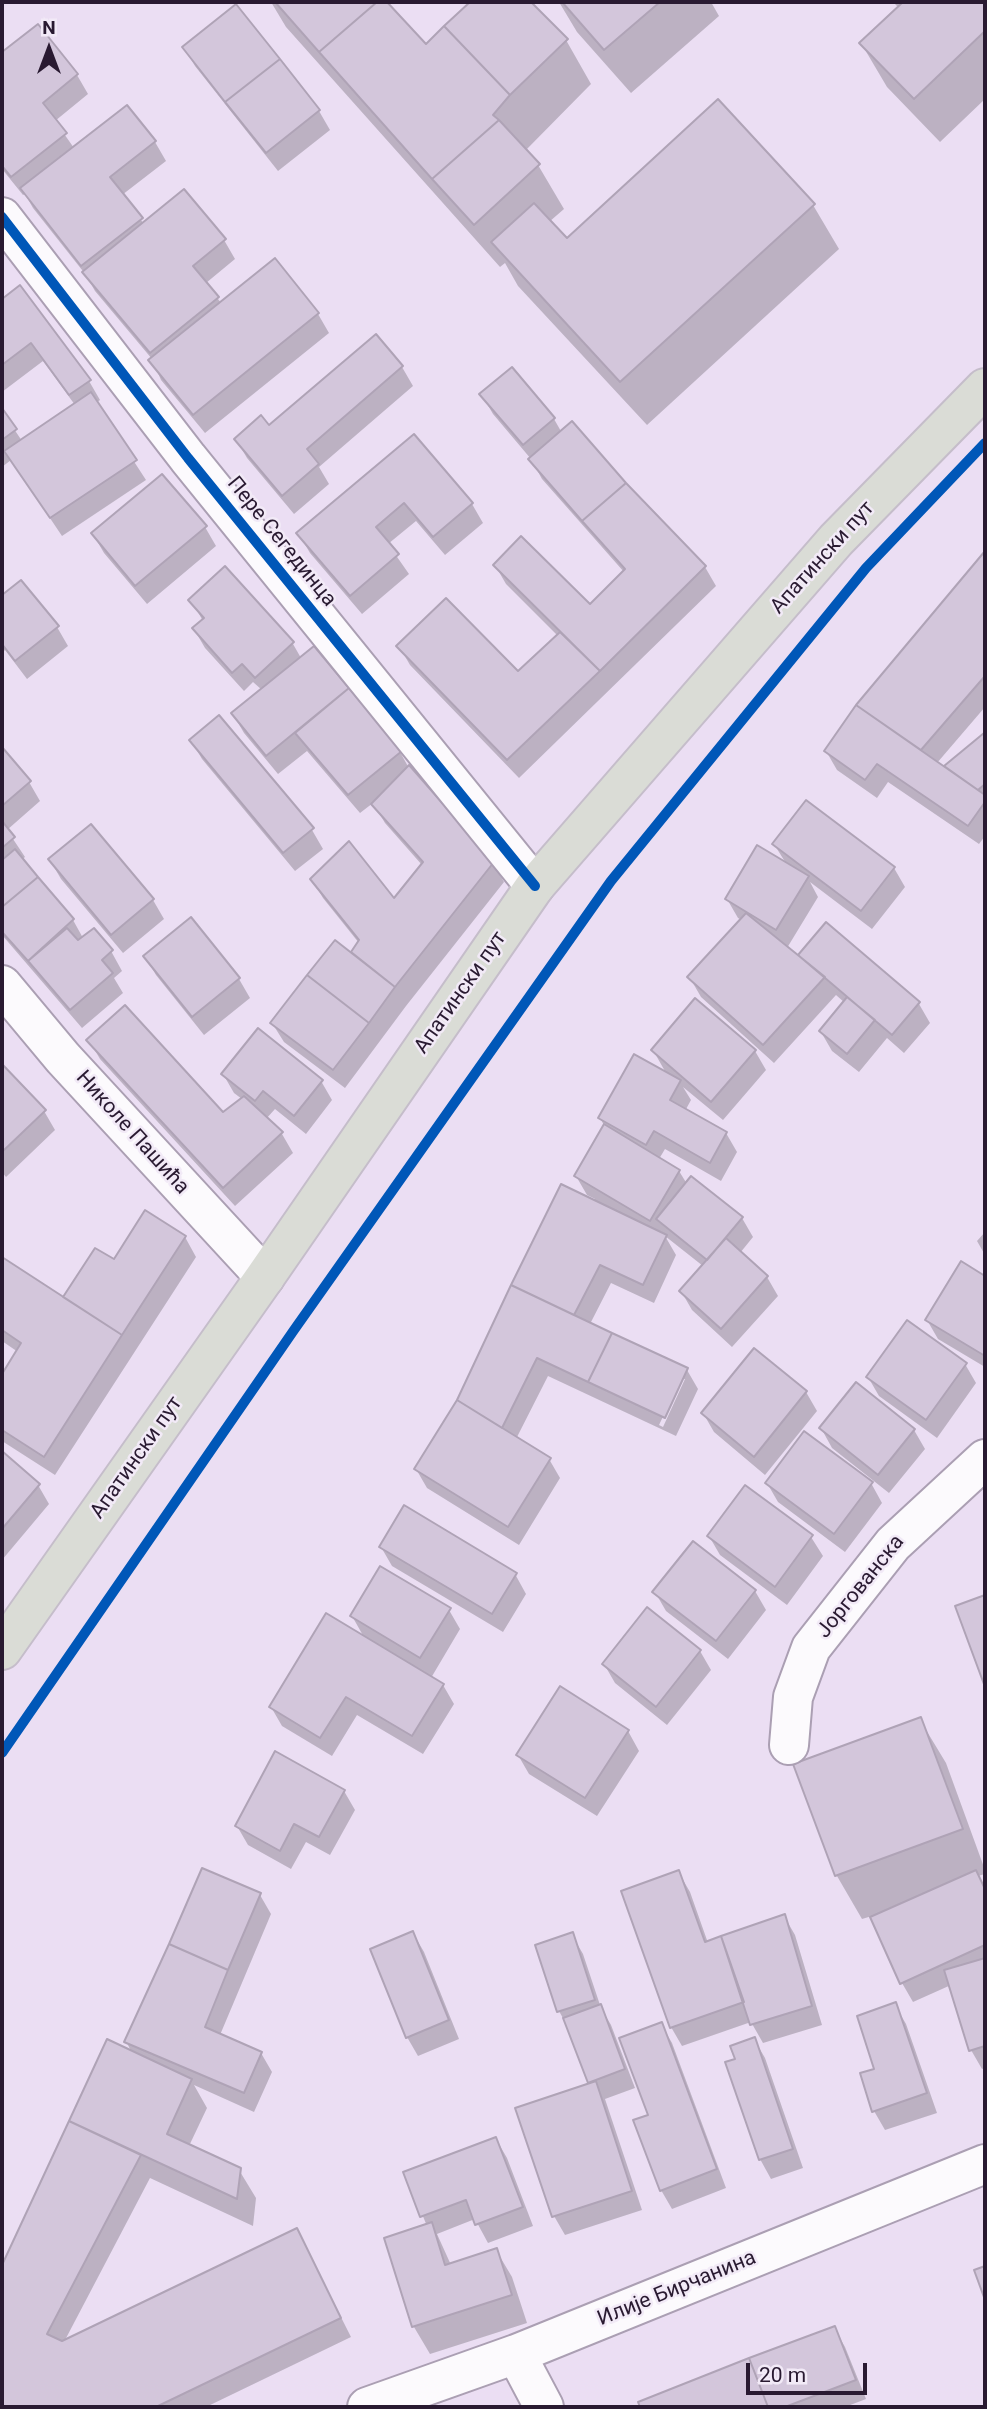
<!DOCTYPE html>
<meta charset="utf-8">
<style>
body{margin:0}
#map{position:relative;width:987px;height:2409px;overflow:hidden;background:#ebdef3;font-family:Roboto,sans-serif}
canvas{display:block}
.frame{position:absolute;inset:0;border:4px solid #291a31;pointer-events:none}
.north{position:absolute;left:14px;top:14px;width:70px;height:70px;-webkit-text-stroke:5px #f2eaf7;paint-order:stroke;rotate:0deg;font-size:19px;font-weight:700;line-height:28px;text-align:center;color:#291a31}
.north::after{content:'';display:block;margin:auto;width:24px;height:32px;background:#291a31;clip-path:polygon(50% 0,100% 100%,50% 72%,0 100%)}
.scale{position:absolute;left:746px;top:2363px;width:121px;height:32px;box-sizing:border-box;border:4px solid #291a31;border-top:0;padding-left:9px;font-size:21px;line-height:24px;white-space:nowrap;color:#291a31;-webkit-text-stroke:5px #f2eaf7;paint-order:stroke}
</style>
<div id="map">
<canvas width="987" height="2409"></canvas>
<div class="frame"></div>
<div class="north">N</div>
<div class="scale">20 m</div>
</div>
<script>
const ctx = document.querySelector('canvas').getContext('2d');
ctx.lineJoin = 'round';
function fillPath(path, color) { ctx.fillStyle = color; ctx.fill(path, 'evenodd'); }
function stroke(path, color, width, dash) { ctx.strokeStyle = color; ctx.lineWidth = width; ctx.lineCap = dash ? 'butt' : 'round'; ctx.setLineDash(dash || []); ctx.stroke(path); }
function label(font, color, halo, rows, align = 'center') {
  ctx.font = font + ' Roboto,sans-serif'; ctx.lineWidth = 5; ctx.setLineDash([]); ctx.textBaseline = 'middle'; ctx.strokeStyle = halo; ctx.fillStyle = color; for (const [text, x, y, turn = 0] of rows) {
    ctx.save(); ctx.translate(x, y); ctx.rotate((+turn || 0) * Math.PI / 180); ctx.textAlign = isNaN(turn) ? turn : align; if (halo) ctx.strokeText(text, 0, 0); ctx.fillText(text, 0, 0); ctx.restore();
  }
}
fillPath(new Path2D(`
 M 271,2 L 386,2 L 426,47 L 473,2 L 529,2 L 566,40 L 591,84 L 525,151 L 538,165 L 564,209 L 549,222 L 567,241 L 813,205 L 839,249 L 647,425 L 518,286 L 505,263 L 500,267 L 286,27 Z
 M 559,2 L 711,2 L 719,16 L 631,93 L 577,32 Z
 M 893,2 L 985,2 L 985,99 L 940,142 L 887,87 L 861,43 L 899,8 Z
 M 236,6 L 319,111 L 330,130 L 278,171 L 195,66 L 184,47 Z
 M 38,26 L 77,75 L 88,94 L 55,121 L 74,148 L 127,107 L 155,142 L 166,161 L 122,195 L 144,224 L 224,240 L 235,259 L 206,283 L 221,303 L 274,260 L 318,314 L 329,333 L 205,433 L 161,380 L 152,359 L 95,291 L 86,275 L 33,208 L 25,194 L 23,195 L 2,169 L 2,55 Z
 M 20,288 L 89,381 L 100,400 L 96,403 L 146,480 L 62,536 L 11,460 L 2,467 L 2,411 L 22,441 L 75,405 L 43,361 L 2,392 L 2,301 Z
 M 375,336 L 402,367 L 413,386 L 319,467 L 329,484 L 294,514 L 247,458 L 236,439 L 269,427 Z
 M 512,369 L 554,419 L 562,433 L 624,485 L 705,567 L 716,586 L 519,778 L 410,665 L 399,646 L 518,674 L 558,636 L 506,584 L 495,565 L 590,607 L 624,572 L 542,479 L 531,459 L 493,414 L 482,395 Z
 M 414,436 L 472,504 L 483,523 L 445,555 L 416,521 L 388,544 L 409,574 L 362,614 L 310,553 L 299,534 Z
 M 205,527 L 216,546 L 147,604 L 104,553 L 93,534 Z
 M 985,554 L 985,707 L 937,763 L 945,769 L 985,736 L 985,836 L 979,844 L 888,782 L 877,798 L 837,770 L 826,751 L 857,706 Z
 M 225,569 L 293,644 L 301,658 L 314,648 L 400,752 L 410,770 L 493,863 L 504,882 L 406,1006 L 345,1088 L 284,1042 L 272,1023 L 351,954 L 359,943 L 323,898 L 312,879 L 394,901 L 422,865 L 385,823 L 373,803 L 360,813 L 307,751 L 278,774 L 244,733 L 233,714 L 262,690 L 253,682 L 244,691 L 205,648 L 194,629 L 203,621 L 191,600 Z
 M 21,582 L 57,627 L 68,646 L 27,679 L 5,650 L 2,653 L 2,597 Z
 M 219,717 L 312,830 L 323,849 L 295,871 L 202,759 L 191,740 Z
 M 2,749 L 29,782 L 40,801 L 7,830 L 25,857 L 21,860 L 73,920 L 83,938 L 93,930 L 111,951 L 122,971 L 114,978 L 123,993 L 82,1028 L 2,935 Z
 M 91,826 L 153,900 L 164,919 L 123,953 L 61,879 L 50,860 Z
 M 774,844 L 894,868 L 905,887 L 872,929 L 810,882 L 818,897 L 787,948 L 798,957 L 826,925 L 919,1004 L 930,1023 L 904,1053 L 887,1038 L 859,1072 L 832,1051 L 821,1032 L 845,1003 L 836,995 L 774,1063 L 701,997 L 690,978 L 742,920 L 738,918 L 727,899 L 787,865 Z
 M 190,919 L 239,979 L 250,998 L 204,1035 L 156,975 L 145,956 Z
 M 696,1001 L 755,1051 L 766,1070 L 723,1120 L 683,1087 L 691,1100 L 685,1111 L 726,1133 L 737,1152 L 721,1181 L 665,1149 L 659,1159 L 679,1171 L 687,1184 L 742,1218 L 753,1237 L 740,1253 L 767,1277 L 778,1296 L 732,1347 L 692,1310 L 681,1291 L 703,1266 L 665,1236 L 676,1255 L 654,1303 L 611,1283 L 590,1324 L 687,1370 L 698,1389 L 676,1436 L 548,1376 L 516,1439 L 549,1459 L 560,1478 L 519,1545 L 427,1488 L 416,1469 L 595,1199 L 587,1195 L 576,1176 L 605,1127 L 600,1118 L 666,1073 L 653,1050 ZM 681,1379 L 685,1379 L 663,1427 L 659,1425 Z
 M 89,1040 L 223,1114 L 242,1099 L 234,1093 L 223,1074 L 321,1081 L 332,1100 L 306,1134 L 275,1109 L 266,1119 L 282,1134 L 293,1153 L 235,1206 L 100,1059 Z
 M 2,1066 L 44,1111 L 55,1130 L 6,1177 L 2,1172 Z
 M 146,1212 L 185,1237 L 196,1257 L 55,1475 L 2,1441 L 2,1377 L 18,1352 L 2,1341 L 2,1259 L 64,1299 L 114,1262 Z
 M 985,1232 L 985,1255 L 977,1241 Z
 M 962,1264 L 985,1278 L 985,1367 L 938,1339 L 927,1320 Z
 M 965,1364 L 976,1383 L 937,1438 L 879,1396 L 868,1377 Z
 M 806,1392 L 817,1411 L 765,1475 L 714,1432 L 703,1413 Z
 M 821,1428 L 914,1430 L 925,1449 L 889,1493 L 832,1448 Z
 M 2,1454 L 38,1485 L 49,1504 L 2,1560 Z
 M 767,1483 L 871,1483 L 882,1503 L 845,1552 L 778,1502 Z
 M 709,1536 L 811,1537 L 823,1556 L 787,1605 L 720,1555 Z
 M 381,1547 L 515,1574 L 526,1594 L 503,1632 L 392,1566 Z
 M 755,1591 L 766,1610 L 728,1659 L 666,1611 L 655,1592 Z
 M 648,1609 L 700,1651 L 711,1670 L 667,1725 L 615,1683 L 604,1664 Z
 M 449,1610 L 460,1629 L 431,1678 L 443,1685 L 454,1704 L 423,1754 L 357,1715 L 332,1756 L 282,1726 L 271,1707 L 365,1639 L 352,1616 Z
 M 920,1720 L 946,1763 L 985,1870 L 985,1874 L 978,1876 L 985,1888 L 985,2068 L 982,2069 L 971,2050 L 951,1985 L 913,2002 L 902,1983 L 872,1916 L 862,1919 L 837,1876 L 796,1765 Z
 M 628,1731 L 639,1751 L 597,1816 L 529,1774 L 518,1755 Z
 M 344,1791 L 355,1810 L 330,1855 L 306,1842 L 291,1869 L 248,1845 L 237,1826 Z
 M 679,1873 L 690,1892 L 708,1943 L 784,1916 L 795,1935 L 822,2025 L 763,2043 L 751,2022 L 682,2046 L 671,2027 Z
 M 260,1895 L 271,1914 L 220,2035 L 261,2053 L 272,2072 L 254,2112 L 194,2085 L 207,2108 L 189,2146 L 239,2170 L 256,2198 L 253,2226 L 150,2178 L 64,2342 L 297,2230 L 351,2337 L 206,2407 L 2,2407 L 2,2269 L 108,2041 L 132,2053 L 126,2041 Z
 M 413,1933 L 424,1952 L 459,2039 L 418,2056 L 407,2037 Z
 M 572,1935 L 583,1954 L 601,2008 L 611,2025 L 635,2088 L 605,2099 L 642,2210 L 565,2235 L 554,2216 L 590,2084 L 570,2031 L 559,2011 Z
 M 895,2005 L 906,2024 L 937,2113 L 885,2130 L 874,2111 L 876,2070 Z
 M 661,2024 L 672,2043 L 726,2188 L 672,2209 L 661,2190 Z
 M 754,2039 L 765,2058 L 803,2168 L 771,2179 L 760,2159 L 737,2060 Z
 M 496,2139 L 507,2158 L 533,2226 L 488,2243 L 475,2219 L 437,2234 L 451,2265 L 496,2250 L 512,2277 L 527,2323 L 430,2354 L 414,2327 L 386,2239 L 427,2226 L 405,2173 Z
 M 834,2328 L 845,2347 L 866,2399 L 845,2407 L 642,2407 L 641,2403 Z`), '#0003');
const building = new Path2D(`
 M 275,2 L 377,2 L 319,52 Z
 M 377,2 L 387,2 L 426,44 L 444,26 L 510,95 L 493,115 L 499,120 L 432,179 L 319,52 Z
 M 470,2 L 531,2 L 568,39 L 510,95 L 444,26 Z
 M 562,2 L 660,2 L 604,50 Z
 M 903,2 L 985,2 L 985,31 L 914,99 L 859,43 Z
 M 236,4 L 280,59 L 225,102 L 182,47 Z
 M 38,24 L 78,74 L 43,103 L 67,133 L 11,177 L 2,166 L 2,52 Z
 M 280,59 L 320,110 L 266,153 L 225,102 Z
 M 718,99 L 815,204 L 620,382 L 491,242 L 534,203 L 567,238 Z
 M 127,105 L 156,141 L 110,177 L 143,218 L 81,266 L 20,188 Z
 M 499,120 L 540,164 L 474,225 L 432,179 Z
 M 184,189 L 226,239 L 193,266 L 219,297 L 150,353 L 82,272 Z
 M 275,258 L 319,313 L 193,415 L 148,360 Z
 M 20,285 L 91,380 L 69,395 L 31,343 L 2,365 L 2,299 Z
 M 376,334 L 403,366 L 307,449 L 319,464 L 282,496 L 234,439 L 261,415 L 269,425 Z
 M 512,367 L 555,418 L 523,445 L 479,394 Z
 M 91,392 L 137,460 L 50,518 L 4,451 Z
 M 2,408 L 17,429 L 2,440 Z
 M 572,421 L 626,483 L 582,521 L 528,459 Z
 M 414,434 L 473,503 L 433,537 L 404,503 L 376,527 L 399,554 L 350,596 L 296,533 Z
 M 162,474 L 207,526 L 135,586 L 91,533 Z
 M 626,483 L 706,566 L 600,671 L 493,565 L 521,536 L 590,604 L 625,569 L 582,521 Z
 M 985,551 L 985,676 L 921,750 L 856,705 Z
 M 225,566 L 294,642 L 255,678 L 242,664 L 232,673 L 192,628 L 204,618 L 188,600 Z
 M 21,580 L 59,626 L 15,661 L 2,644 L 2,595 Z
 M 446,598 L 518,671 L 560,632 L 600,671 L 507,760 L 396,646 Z
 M 314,646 L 349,688 L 266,756 L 231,713 Z
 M 349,688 L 402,751 L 348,795 L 295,733 Z
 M 856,705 L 985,795 L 985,802 L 968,826 L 877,764 L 865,780 L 824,751 Z
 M 219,715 L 314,828 L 283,853 L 189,740 Z
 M 984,733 L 985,784 L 978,790 L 944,766 Z
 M 2,747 L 31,781 L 2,806 Z
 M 409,765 L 494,862 L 395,987 L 351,952 L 359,940 L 310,879 L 349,841 L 394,898 L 423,862 L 371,804 Z
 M 806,800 L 895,867 L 861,911 L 772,844 Z
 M 2,821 L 15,837 L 2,848 Z
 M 91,824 L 154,899 L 111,935 L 48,859 Z
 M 757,845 L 809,876 L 776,930 L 725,899 Z
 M 15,849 L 38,877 L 2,907 L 2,860 Z
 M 38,877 L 74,919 L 28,961 L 2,932 L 2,907 Z
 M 746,913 L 825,977 L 763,1045 L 687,977 Z
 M 191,917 L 240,978 L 192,1017 L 143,956 Z
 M 826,922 L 920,1002 L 892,1035 L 798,955 Z
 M 67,928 L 78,940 L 94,928 L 113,950 L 102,960 L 113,973 L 70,1010 L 28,961 Z
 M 335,940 L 395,987 L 369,1023 L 307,975 Z
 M 307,975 L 369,1023 L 333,1070 L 270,1023 Z
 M 847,997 L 875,1020 L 847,1054 L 819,1031 Z
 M 695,998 L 756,1050 L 711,1102 L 651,1050 Z
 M 125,1005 L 223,1112 L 244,1096 L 283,1132 L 223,1188 L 86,1040 Z
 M 258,1028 L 323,1080 L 294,1116 L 263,1091 L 255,1101 L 221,1074 Z
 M 634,1054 L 681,1080 L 670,1100 L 727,1132 L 710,1163 L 654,1131 L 646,1145 L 598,1118 Z
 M 2,1064 L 46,1110 L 2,1152 Z
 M 604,1124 L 680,1170 L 650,1221 L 574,1176 Z
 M 691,1176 L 743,1217 L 707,1260 L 656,1219 Z
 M 561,1184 L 667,1235 L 643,1285 L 600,1265 L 574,1315 L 511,1285 Z
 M 145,1210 L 186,1236 L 122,1335 L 63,1297 L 95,1248 L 114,1259 Z
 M 726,1238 L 768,1276 L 721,1329 L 679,1291 Z
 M 2,1257 L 122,1335 L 44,1457 L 2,1430 L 2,1374 L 21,1343 L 2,1330 Z
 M 961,1261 L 985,1276 L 985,1356 L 925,1320 Z
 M 511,1285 L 612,1333 L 588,1382 L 537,1358 L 502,1428 L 457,1400 Z
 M 907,1320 L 967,1363 L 926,1420 L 866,1377 Z
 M 612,1333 L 688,1368 L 665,1418 L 588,1382 Z
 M 754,1348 L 807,1391 L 754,1457 L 701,1413 Z
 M 856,1382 L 915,1429 L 878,1475 L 819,1428 Z
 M 457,1400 L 551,1458 L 508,1527 L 414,1469 Z
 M 804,1431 L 873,1482 L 834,1534 L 765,1483 Z
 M 2,1451 L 40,1484 L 2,1529 Z
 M 745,1485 L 813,1535 L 775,1587 L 707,1536 Z
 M 404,1505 L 517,1573 L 492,1614 L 379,1547 Z
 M 693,1541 L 756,1590 L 716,1641 L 652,1592 Z
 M 380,1566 L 451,1608 L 420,1658 L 350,1616 Z
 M 985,1595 L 985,1687 L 955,1606 Z
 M 647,1607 L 701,1650 L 656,1707 L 602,1664 Z
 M 326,1613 L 444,1684 L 412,1736 L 346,1697 L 320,1738 L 269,1707 Z
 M 560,1686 L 629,1730 L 585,1798 L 516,1755 Z
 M 921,1717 L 963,1829 L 835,1876 L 793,1764 Z
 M 275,1751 L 345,1790 L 319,1837 L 294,1824 L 280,1851 L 235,1826 Z
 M 202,1868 L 261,1893 L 228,1970 L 169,1944 Z
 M 679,1870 L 705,1942 L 721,1936 L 744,2002 L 670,2028 L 621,1891 Z
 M 976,1870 L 985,1889 L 985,1945 L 900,1984 L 870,1917 Z
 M 785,1914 L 812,2006 L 750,2025 L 721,1936 Z
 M 413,1931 L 449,2020 L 406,2038 L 370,1949 Z
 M 573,1932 L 595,2000 L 557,2012 L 535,1945 Z
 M 169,1944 L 228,1970 L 205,2027 L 262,2052 L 244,2093 L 124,2042 Z
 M 985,1958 L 985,2046 L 969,2051 L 944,1970 Z
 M 896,2002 L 927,2093 L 872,2112 L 860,2073 L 874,2069 L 857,2016 Z
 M 601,2004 L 625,2069 L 588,2083 L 563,2018 Z
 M 662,2022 L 717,2169 L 660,2191 L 633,2120 L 648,2115 L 619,2038 Z
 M 755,2037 L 793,2149 L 759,2160 L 725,2062 L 735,2059 L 730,2046 Z
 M 107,2039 L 192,2079 L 167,2134 L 241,2168 L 237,2199 L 69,2121 Z
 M 596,2081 L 632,2191 L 552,2217 L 515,2108 Z
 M 69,2121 L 141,2155 L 47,2334 L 62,2341 L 297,2228 L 341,2318 L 156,2407 L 2,2407 L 2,2265 Z
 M 496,2137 L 523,2207 L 475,2225 L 466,2200 L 420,2217 L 403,2172 Z
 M 432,2222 L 445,2265 L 497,2248 L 512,2295 L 412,2327 L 384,2238 Z
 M 985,2266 L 985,2300 L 974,2270 Z
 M 835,2326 L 856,2380 L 785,2407 L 768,2407 L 749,2358 Z
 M 749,2358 L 768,2407 L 640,2407 L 638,2402 Z`);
fillPath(building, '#d3c6db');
stroke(building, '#afa3b6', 2);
const minor = new Path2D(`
 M 2,217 L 188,458 L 535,886
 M 2,985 L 63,1058 L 265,1277
 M 789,1745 L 793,1697 L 811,1648 L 893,1544 L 985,1459
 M 516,2354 L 544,2407
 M 367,2407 L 516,2354 L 985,2164`);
const primary = new Path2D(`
 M 2,1650 L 265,1277 L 535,886 L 836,540 L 985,388`);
stroke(minor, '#ab9fb3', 42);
stroke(primary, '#c5bdca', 42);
stroke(minor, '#fcfafd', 38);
stroke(primary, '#dadcd6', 38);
stroke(new Path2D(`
 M 2,217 L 188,458 L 535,886
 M 2,1753 L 294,1330 L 611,881 L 866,568 L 985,443`), '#0057b8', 10);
label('21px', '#291a31', '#f2eaf7', [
 ["Пере Сегединца",281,542,51],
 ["Апатински пут",823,558,-48],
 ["Апатински пут",461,993,-55],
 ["Николе Пашића",132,1133,48],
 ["Апатински пут",137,1458,-55],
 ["Јоргованска",861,1587,-51],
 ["Илије Бирчанина",677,2289,-22]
]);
</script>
